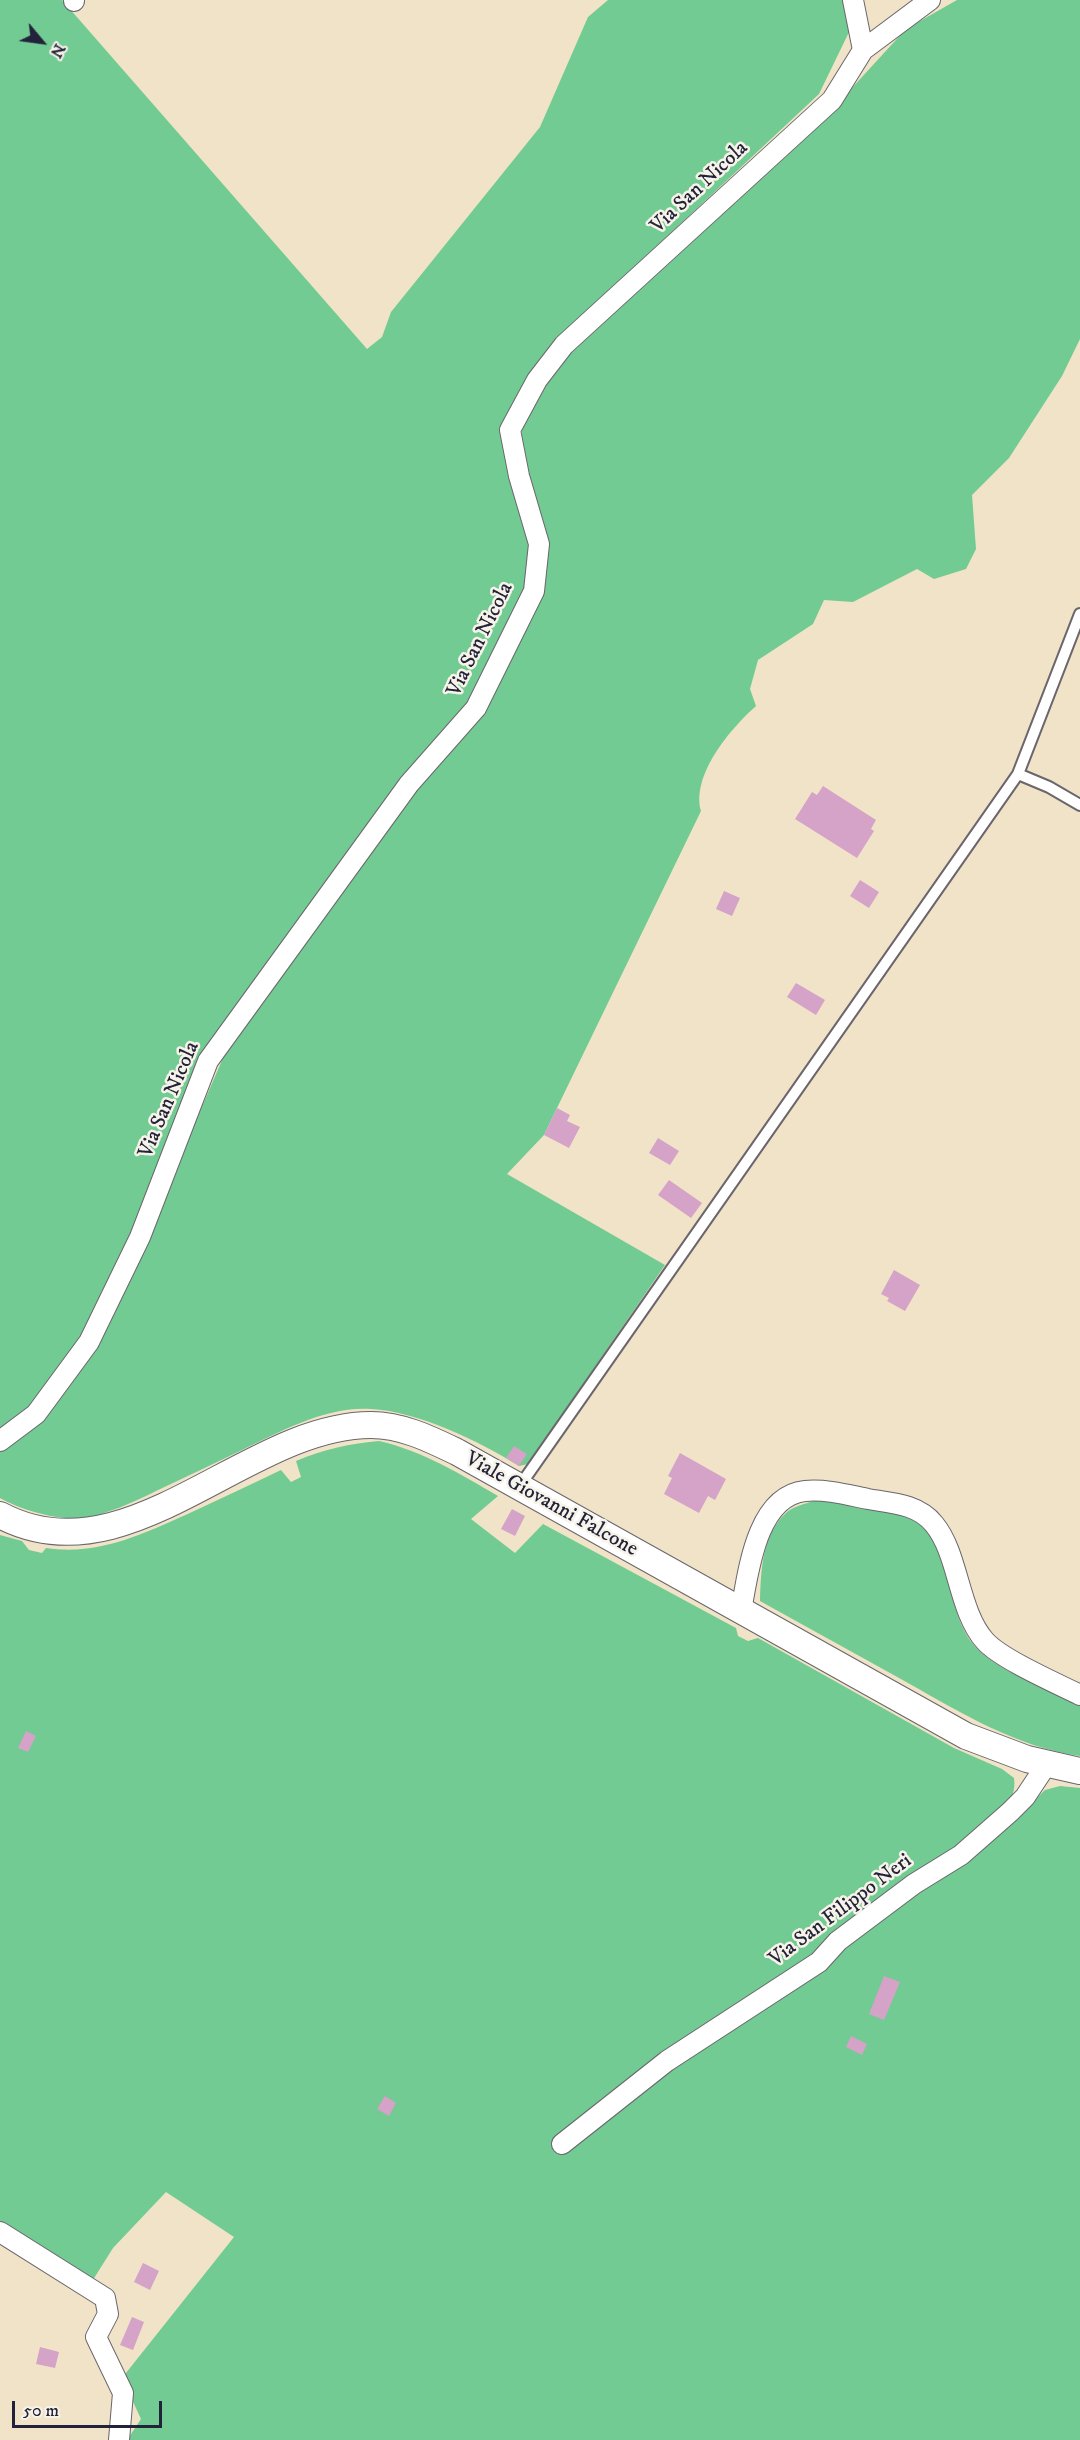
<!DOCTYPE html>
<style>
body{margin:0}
#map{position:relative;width:1080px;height:2440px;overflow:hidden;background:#f1e3c7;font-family:"IM FELL DW Pica",serif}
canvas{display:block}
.north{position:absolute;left:12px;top:12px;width:60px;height:60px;-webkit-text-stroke:4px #f7f3e8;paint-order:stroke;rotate:119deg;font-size:16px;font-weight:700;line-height:24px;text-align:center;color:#22223b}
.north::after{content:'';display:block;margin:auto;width:21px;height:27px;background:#22223b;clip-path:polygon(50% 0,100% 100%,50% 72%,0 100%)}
.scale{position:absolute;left:12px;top:2401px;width:150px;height:27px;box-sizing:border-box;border:3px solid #22223b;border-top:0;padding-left:8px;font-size:18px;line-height:21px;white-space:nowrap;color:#22223b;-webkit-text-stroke:4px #f7f3e8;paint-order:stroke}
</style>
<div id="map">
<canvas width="1080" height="2440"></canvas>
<div class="north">N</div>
<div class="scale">50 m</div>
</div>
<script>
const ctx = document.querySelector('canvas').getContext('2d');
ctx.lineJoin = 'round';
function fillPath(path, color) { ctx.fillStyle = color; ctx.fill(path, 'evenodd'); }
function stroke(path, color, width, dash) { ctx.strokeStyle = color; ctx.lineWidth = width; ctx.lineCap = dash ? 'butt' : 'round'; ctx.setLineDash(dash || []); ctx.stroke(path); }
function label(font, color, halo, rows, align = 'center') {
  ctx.font = font + ' "IM FELL DW Pica",serif'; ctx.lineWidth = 5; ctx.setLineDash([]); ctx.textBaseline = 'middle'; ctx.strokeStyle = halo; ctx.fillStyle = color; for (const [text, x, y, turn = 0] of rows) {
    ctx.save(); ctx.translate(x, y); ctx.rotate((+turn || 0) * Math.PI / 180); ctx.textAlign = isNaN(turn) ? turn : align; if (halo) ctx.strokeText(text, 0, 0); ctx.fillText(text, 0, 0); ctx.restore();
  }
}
fillPath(new Path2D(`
 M 0,0 L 62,0 L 367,349 L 382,337 L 391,312 L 540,127 L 588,17 L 608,0 L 844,0 L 850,30 L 819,94 L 561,336 L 502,437 L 508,475 L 531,545 L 527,594 L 473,703 L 203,1059 L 135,1233 L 85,1339 L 34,1407 L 0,1433 Z
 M 957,0 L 1080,0 L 1080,339 L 1062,376 L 1009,458 L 972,495 L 976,549 L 966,569 L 934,579 L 917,569 L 853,602 L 824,600 L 813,624 L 758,660 L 750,689 L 756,706 C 731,728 691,775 701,811 L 557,1108 L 544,1135 L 507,1174 L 665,1265 L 528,1464 L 519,1466 C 481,1442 417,1411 371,1409 C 326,1406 282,1431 242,1450 C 214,1464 185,1477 156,1491 C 134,1502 108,1514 83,1518 C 59,1521 21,1510 0,1498 L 0,1450 L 43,1416 L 145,1239 L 232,1037 L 403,805 L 483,711 L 544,581 L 524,468 L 521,422 L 551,371 L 839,102 L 906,29 Z
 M 379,1441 C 423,1451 460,1474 498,1496 L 471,1519 L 515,1553 L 543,1524 L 736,1628 L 738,1636 L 748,1641 L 758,1638 L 954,1748 L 1002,1769 L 1014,1778 C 1017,1803 1001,1809 983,1822 L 996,1837 L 1045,1790 L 1060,1786 L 1080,1788 L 1080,2440 L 127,2440 L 141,2419 L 122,2378 L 234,2237 L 166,2192 L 113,2248 L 91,2283 L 0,2224 L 0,1535 L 22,1541 L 29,1550 L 42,1553 L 46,1548 C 100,1556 145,1533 192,1512 C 222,1498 252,1484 281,1470 L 291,1482 L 301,1477 L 296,1461 C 325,1449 347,1444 379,1441 Z
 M 813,1501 L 832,1501 L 909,1516 C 953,1539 944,1608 973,1644 C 993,1669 1050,1691 1080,1706 L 1080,1756 C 1017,1747 963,1714 908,1683 C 859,1656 809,1628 760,1601 C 761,1570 762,1534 787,1512 C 794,1506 805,1504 813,1501 Z`), '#71cb92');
fillPath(new Path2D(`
 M 823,786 L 876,820 L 871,829 L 874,831 L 857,858 L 795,819 L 812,792 L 817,795 Z
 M 860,880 L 879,892 L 869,908 L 850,896 Z
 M 724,891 L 740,898 L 732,916 L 716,909 Z
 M 796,983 L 825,1000 L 816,1015 L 787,997 Z
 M 557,1108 L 570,1115 L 567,1121 L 580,1127 L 569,1148 L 544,1135 Z
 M 658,1138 L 679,1151 L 670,1165 L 649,1153 Z
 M 669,1180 L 702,1203 L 691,1218 L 658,1195 Z
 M 894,1270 L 920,1285 L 905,1311 L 887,1301 L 889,1298 L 881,1294 Z
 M 514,1446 L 527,1454 L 519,1466 L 506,1458 Z
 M 680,1453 L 726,1479 L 715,1500 L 708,1496 L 699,1513 L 664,1494 L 672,1478 L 668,1476 Z
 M 512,1509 L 525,1516 L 515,1536 L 501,1529 Z
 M 26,1731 L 36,1736 L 28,1752 L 18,1748 Z
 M 884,1976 L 900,1982 L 884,2020 L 869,2014 Z
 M 851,2036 L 867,2044 L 862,2055 L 846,2047 Z
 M 385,2096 L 396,2103 L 389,2116 L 377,2109 Z
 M 143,2263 L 159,2271 L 150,2290 L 134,2282 Z
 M 132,2317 L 144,2322 L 133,2350 L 120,2345 Z
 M 40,2347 L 59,2352 L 55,2368 L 36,2364 Z`), '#d5a2c8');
const service = new Path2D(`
 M 1018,774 L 1049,787 L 1080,805
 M 519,1487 L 1018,774 L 1080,614`);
const minor = new Path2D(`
 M 74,0 L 74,1
 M 853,0 L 863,50
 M 0,1441 L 36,1414 L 89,1342 L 140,1237 L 208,1061 L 409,784 L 476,708 L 534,591 L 539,544 L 519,476 L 510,430 L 537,380 L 564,345 L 832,100 L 863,50 L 930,0
 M 741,1611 C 748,1574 756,1496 805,1491 C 826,1489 848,1495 868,1499 C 892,1503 918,1504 934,1524 C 959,1554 958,1611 985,1641 C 1001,1659 1056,1683 1080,1695
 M 562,2144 L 667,2061 L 819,1962 L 838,1941 L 914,1884 L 961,1855 L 1010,1812 L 1025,1797 L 1047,1764
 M 0,2232 L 105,2298 L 108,2314 L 96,2337 L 123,2393 L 119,2440`);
const tertiary = new Path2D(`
 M 0,1515 C 127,1583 246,1425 371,1425 C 402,1425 430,1439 457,1452 L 966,1736 L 1027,1759 L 1080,1771`);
stroke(service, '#6a666c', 14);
stroke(minor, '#6a666c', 22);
stroke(tertiary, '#6a666c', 28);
stroke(service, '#fff', 10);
stroke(minor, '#fff', 20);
stroke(tertiary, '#fff', 26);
label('21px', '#22223b', '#f7f3e8', [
 ["Via San Nicola",700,188,-43],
 ["Via San Nicola",481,640,-64],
 ["Via San Nicola",170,1100,-67],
 ["Viale Giovanni Falcone",551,1505,29],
 ["Via San Filippo Neri",841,1911,-37]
]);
</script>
